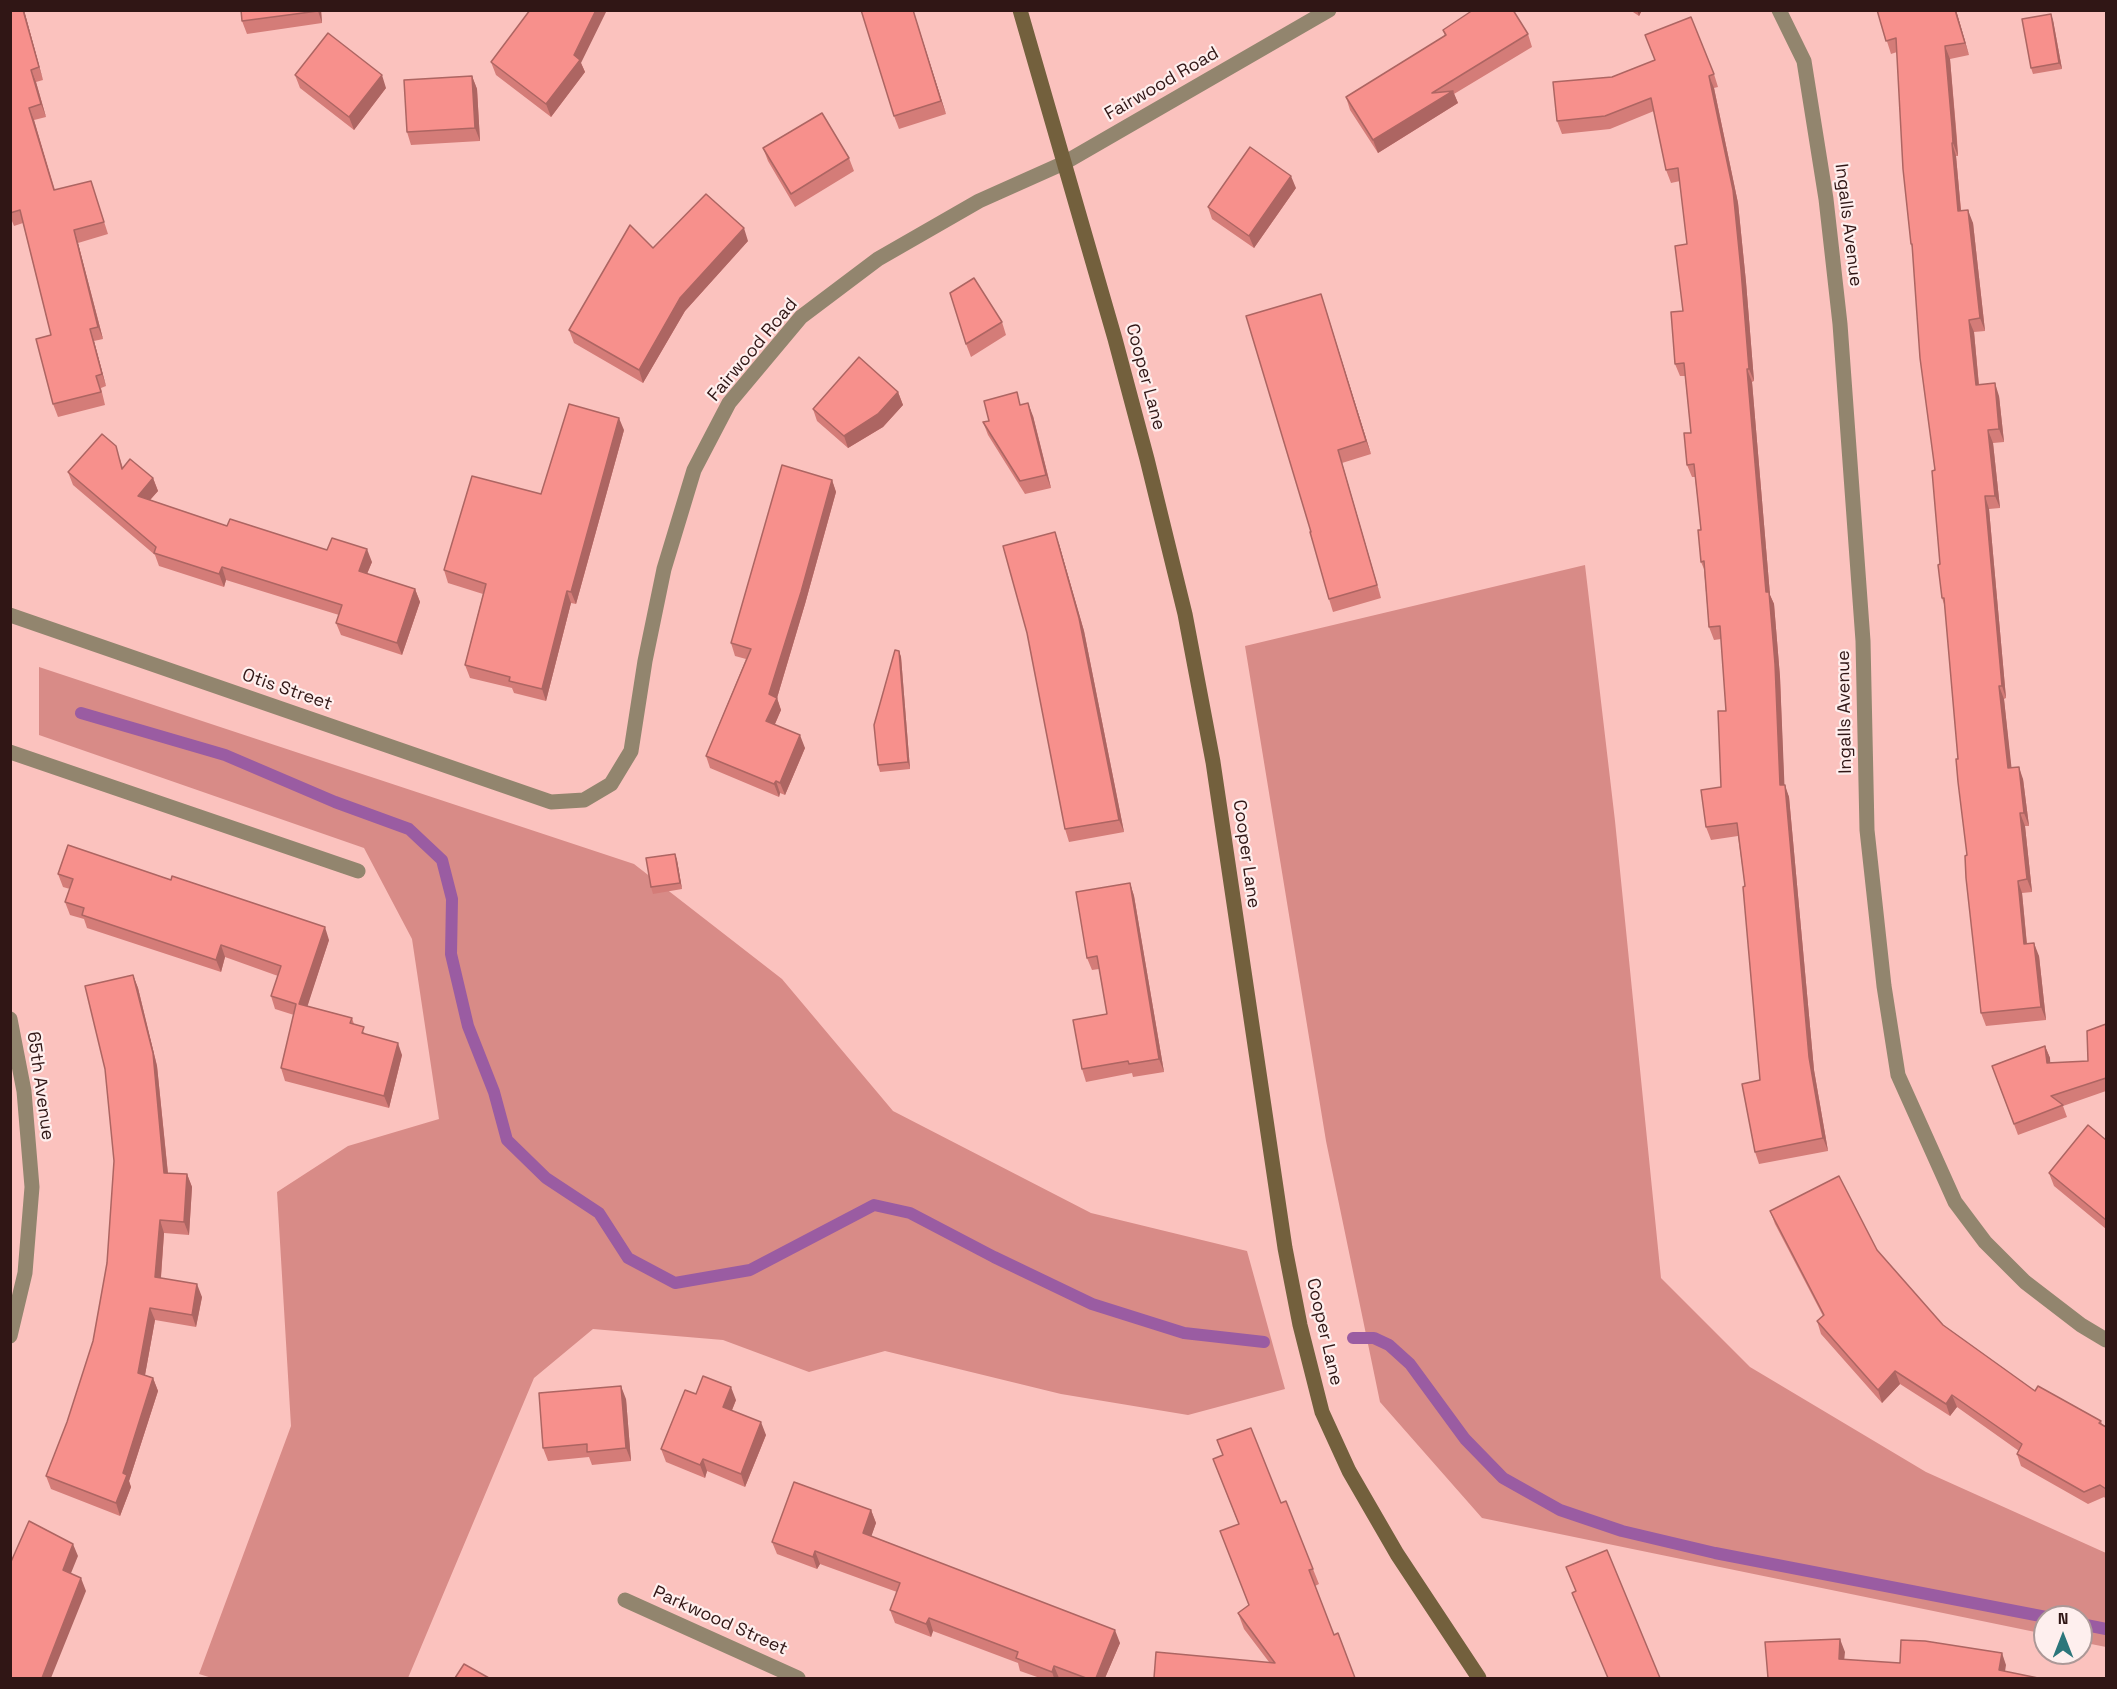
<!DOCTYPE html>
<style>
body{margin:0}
#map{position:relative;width:2117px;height:1689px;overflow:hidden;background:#fbc2be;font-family:"Space Grotesk",sans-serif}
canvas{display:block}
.frame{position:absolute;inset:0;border:12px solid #301615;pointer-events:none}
.north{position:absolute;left:2033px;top:1605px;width:60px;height:60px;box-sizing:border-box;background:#feefee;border:2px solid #ac9897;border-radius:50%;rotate:0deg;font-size:16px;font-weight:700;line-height:24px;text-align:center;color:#301615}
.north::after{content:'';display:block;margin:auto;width:21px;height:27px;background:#2c767b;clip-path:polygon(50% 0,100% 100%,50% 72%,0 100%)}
</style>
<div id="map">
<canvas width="2117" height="1689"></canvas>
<div class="frame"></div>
<div class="north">N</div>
</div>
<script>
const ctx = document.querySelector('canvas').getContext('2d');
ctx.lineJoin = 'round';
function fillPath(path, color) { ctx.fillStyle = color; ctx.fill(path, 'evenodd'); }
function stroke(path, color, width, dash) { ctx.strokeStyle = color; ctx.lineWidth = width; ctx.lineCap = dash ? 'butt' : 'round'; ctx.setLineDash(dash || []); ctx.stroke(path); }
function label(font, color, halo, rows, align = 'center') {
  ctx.font = font + ' "Space Grotesk",sans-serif'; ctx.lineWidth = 4.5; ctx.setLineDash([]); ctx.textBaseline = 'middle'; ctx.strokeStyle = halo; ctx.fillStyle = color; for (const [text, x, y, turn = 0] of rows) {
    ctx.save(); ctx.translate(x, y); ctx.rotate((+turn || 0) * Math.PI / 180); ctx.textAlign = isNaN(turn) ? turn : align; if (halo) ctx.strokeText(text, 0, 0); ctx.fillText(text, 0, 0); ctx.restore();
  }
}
fillPath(new Path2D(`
 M 1585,565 L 1615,821 L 1661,1278 L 1750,1367 L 1926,1472 L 2106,1553 L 2106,1647 L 2081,1642 L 2081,1617 L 2045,1617 L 2045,1634 L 1482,1518 L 1380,1402 L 1326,1141 L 1245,646 Z
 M 39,667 L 634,864 L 782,979 L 893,1111 L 1091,1213 L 1247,1251 L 1285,1389 L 1188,1415 L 1061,1394 L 885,1351 L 809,1372 L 723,1340 L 593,1329 L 534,1378 L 408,1678 L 212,1678 L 199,1674 L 291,1426 L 277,1192 L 348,1146 L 439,1119 L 412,939 L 364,848 L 39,735 Z`), '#d88b87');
stroke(new Path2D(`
 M 81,713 L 225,755 L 335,802 L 409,829 L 442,860 L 452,899 L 451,954 L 468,1026 L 494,1092 L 507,1140 L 546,1178 L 599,1213 L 628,1258 L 675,1283 L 750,1270 L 874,1205 L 910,1213 L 994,1257 L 1092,1304 L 1184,1333 L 1264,1342
 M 1353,1338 L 1374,1338 L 1389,1345 L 1410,1364 L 1465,1439 L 1503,1478 L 1560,1510 L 1622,1531 L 1715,1553 L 2046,1617
 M 2081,1624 L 2106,1629`), '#9a5ca2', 12);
stroke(new Path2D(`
 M 1779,10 L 1804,61 L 1826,199 L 1840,324 L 1863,641 L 1867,830 L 1884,986 L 1898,1075 L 1955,1202 L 1985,1242 L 2025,1282 L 2081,1325 L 2106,1340
 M 10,615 L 551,802 L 584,800 L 611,784 L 631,751 L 645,661 L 664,569 L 694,470 L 729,403 L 801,317 L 878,259 L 979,201 L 1064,163 L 1329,10
 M 10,752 L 358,871
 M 10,1019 L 24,1091 L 32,1187 L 25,1273 L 10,1336
 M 625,1600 L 798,1678`), '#92856e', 15);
stroke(new Path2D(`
 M 1020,10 L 1115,339 L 1147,459 L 1185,614 L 1213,762 L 1285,1248 L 1300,1325 L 1322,1412 L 1349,1471 L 1397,1554 L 1479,1678`), '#73603d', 15);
fillPath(new Path2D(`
 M 10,10 L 24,10 L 43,80 L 36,82 L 46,117 L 34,120 L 55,190 L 91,181 L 108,234 L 78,243 L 103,339 L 94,341 L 106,386 L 101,388 L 105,405 L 58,417 L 53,404 L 51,335 L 23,223 L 14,226 L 10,216 Z
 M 321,10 L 322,23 L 247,34 L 242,21 Z
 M 913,10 L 946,114 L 899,129 L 894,116 Z
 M 1630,10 L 1642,10 L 1639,16 Z
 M 1877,10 L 1956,10 L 1969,55 L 1950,59 L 1957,139 L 1958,156 L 1956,156 L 1961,210 L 1973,223 L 1985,331 L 1974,332 L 1979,385 L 1999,396 L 2004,442 L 1993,443 L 2000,508 L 1989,509 L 2006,698 L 2004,699 L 2011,768 L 2023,779 L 2029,826 L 2025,826 L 2032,892 L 2022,893 L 2027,944 L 2039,956 L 2046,1020 L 1986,1026 L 1981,1013 L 1945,607 L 1942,598 L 1935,470 L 1913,250 L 1911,244 L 1897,52 L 1891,54 Z
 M 2053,20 L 2062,69 L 2033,74 L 2031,68 Z
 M 1443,30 L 1528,34 L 1532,47 L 1454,94 L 1458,103 L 1378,153 L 1350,110 L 1346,97 L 1445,36 Z
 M 491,62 L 581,63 L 585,72 L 551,117 L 496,75 Z
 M 1714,74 L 1718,87 L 1714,88 L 1738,203 L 1746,282 L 1754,381 L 1752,382 L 1770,595 L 1774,604 L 1780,677 L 1784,785 L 1789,797 L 1814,1070 L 1828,1151 L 1759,1164 L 1755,1152 L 1760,1080 L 1745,886 L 1738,836 L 1711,840 L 1706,827 L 1721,787 L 1726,711 L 1721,639 L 1714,640 L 1709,627 L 1704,569 L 1701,562 L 1701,530 L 1695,477 L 1692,477 L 1687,465 L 1691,433 L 1685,376 L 1680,376 L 1675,364 L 1683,311 L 1687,244 L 1680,181 L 1671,183 L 1666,170 L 1654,111 L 1610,129 L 1562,134 L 1557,121 Z
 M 295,75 L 386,88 L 354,130 L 300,88 Z
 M 472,76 L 477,89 L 480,141 L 411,145 L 407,132 Z
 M 763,148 L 849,158 L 854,171 L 795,207 L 768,161 Z
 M 1296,188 L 1254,248 L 1212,219 L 1208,207 Z
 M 748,241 L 685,311 L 643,383 L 574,343 L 569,330 L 653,248 Z
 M 1325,307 L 1371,454 L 1342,463 L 1381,598 L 1333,612 L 1329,599 L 1311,532 Z
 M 1002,322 L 1006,335 L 971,357 L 966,344 Z
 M 898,392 L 903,405 L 883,427 L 848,448 L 817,421 L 813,409 Z
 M 1022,405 L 1033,416 L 1051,488 L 1025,494 L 988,435 L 983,422 L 989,421 Z
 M 624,430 L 576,604 L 571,603 L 546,701 L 514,693 L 512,688 L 470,678 L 465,665 L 483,594 L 448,583 L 444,570 Z
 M 120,459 L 123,468 L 153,478 L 158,491 L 150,500 L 227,526 L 372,562 L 367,574 L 415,589 L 420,602 L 402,655 L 341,635 L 336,623 L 339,615 L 226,580 L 224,587 L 159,566 L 155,555 L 73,485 L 68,472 Z
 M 832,480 L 836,492 L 805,604 L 777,698 L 781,710 L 775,724 L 805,748 L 785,795 L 780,793 L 779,797 L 710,768 L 706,756 L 746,659 L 735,656 L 731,643 Z
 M 1059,544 L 1084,631 L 1124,832 L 1069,842 L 1065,829 Z
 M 899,651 L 901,657 L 910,769 L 880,772 L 878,765 Z
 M 675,854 L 677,860 L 682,889 L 653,894 L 651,887 Z
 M 58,874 L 329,940 L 307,1006 L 352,1018 L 354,1024 L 366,1034 L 402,1055 L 389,1108 L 285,1081 L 281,1068 L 294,1015 L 275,1009 L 271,996 L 278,976 L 225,957 L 221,972 L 87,928 L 84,919 L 70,915 L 65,902 L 70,889 L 63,887 Z
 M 1130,883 L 1134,896 L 1164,1072 L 1133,1077 L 1132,1073 L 1086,1082 L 1082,1069 L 1107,1014 L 1099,969 L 1092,970 L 1087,958 Z
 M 133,975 L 138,988 L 157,1066 L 168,1173 L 187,1174 L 192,1187 L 189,1235 L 164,1233 L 161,1278 L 202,1297 L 196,1327 L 155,1320 L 145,1375 L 153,1378 L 158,1391 L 129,1481 L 131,1487 L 120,1516 L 51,1489 L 46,1476 L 67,1422 L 93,1341 L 107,1263 Z
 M 2106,1024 L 2106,1091 L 2063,1106 L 2067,1117 L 2018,1135 L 1992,1066 L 2045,1046 L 2050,1058 L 2050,1063 L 2088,1061 Z
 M 2106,1140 L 2106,1229 L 2054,1186 L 2049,1173 Z
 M 1770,1211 L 1877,1250 L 1943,1325 L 2035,1391 L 2101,1421 L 2102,1424 L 2106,1427 L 2106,1499 L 2104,1497 L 2088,1504 L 2021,1466 L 2017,1454 L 2019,1451 L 1957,1407 L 1950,1416 L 1900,1384 L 1882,1403 L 1821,1334 L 1817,1321 L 1823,1316 L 1775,1224 Z
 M 696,1394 L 736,1400 L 732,1410 L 766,1435 L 745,1487 L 707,1471 L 705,1478 L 666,1462 L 661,1449 Z
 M 626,1399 L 631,1461 L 592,1465 L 589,1457 L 548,1461 L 543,1448 Z
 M 1213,1459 L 1281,1503 L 1313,1569 L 1319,1584 L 1315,1586 L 1334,1635 L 1355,1678 L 1269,1662 L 1244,1629 L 1238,1613 L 1249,1605 L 1239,1525 Z
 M 871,1510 L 876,1523 L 871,1536 L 1120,1643 L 1105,1678 L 1040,1678 L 1020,1671 L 1018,1663 L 933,1631 L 931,1637 L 895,1623 L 890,1610 L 897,1592 L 820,1564 L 817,1569 L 777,1554 L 772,1542 Z`), '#d47c78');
fillPath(new Path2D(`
 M 23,10 L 24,10 L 43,80 L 39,67 Z
 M 321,10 L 322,23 L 318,11 Z
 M 596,10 L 607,10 L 581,63 L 585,72 L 551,117 L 546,104 L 574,55 Z
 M 913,10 L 946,114 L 941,101 Z
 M 1637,10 L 1642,10 L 1639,16 Z
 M 1955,10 L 1956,10 L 1969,55 L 1965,43 Z
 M 2051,14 L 2053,20 L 2062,69 L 2059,63 Z
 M 1945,46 L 1950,59 L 1958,156 L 1953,143 Z
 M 31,70 L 36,82 L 46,117 L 41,104 Z
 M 382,75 L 386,88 L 354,130 L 349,117 Z
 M 472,76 L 477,89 L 480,141 L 475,128 Z
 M 1709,76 L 1714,88 L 1738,203 L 1746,282 L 1754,381 L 1749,369 Z
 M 1453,91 L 1458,103 L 1378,153 L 1373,140 Z
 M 29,108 L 34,120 L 58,203 L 54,190 Z
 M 1952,143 L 1956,156 L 1962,223 L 1958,211 Z
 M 1291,176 L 1296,188 L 1254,248 L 1249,236 Z
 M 1968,210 L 1973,223 L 1985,331 L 1980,318 Z
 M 744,228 L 748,241 L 685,311 L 643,383 L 639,370 L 680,298 Z
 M 74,230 L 78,243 L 103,339 L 98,327 Z
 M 1321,294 L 1325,307 L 1371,454 L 1366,441 Z
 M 1969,320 L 1974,332 L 1980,398 L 1976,385 Z
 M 90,329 L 94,341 L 106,386 L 102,374 Z
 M 1747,369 L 1752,382 L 1770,595 L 1774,604 L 1780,677 L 1785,798 L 1780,785 L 1766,592 Z
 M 1995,383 L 1999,396 L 2004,442 L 1999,429 Z
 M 898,392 L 903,405 L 883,427 L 848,448 L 844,436 Z
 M 1028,403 L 1033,416 L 1051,488 L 1046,475 Z
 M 619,418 L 624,430 L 576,604 L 571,592 Z
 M 1988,430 L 1993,443 L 2000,508 L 1995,496 Z
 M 1338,450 L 1342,463 L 1381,598 L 1377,585 Z
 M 153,478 L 158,491 L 142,509 L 138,496 Z
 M 832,480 L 836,492 L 805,604 L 777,698 L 781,710 L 771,733 L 766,721 L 769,694 Z
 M 1985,496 L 1989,509 L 2006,698 L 2002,686 Z
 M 1055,532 L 1059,544 L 1084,631 L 1124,832 L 1119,820 Z
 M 367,549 L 372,562 L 363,583 L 359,571 Z
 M 222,567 L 226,580 L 224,587 L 219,574 Z
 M 415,589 L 420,602 L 402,655 L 397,643 Z
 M 567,591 L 571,603 L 546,701 L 542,689 Z
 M 899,651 L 901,657 L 910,769 L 908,762 Z
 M 1999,686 L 2004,699 L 2013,781 L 2008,768 Z
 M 800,735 L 805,748 L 785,795 L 780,783 Z
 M 2019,767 L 2023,779 L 2029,826 L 2024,813 Z
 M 776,781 L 780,793 L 779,797 L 774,784 Z
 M 1785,785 L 1789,797 L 1814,1070 L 1828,1151 L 1823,1138 L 1809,1057 Z
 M 2020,813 L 2025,826 L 2032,892 L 2027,879 Z
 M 675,854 L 677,860 L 682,889 L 680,883 Z
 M 2018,881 L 2022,893 L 2028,957 L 2024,944 Z
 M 1130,883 L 1134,896 L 1164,1072 L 1159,1059 Z
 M 325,927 L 329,940 L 304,1017 L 299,1004 Z
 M 2034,943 L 2039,956 L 2046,1020 L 2041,1007 Z
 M 221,945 L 225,957 L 221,972 L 216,960 Z
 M 133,975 L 138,988 L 157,1066 L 169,1185 L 164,1173 Z
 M 398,1043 L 402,1055 L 389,1108 L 384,1096 Z
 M 2045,1046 L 2050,1058 L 2051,1075 L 2047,1063 Z
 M 187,1174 L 192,1187 L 189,1235 L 184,1222 Z
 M 160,1220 L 164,1233 L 160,1289 L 155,1277 Z
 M 197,1284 L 202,1297 L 196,1327 L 192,1315 Z
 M 150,1308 L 155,1320 L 143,1386 L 138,1373 Z
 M 1895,1371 L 1900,1384 L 1882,1403 L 1878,1390 Z
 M 153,1378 L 158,1391 L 129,1481 L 131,1487 L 120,1516 L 116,1503 L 123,1473 Z
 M 621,1386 L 626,1399 L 631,1461 L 626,1448 Z
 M 731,1387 L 736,1400 L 728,1420 L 723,1407 Z
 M 1952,1395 L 1957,1407 L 1950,1416 L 1946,1404 Z
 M 761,1422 L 766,1435 L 745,1487 L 741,1474 Z
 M 703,1459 L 707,1471 L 705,1478 L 700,1465 Z
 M 871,1510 L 876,1523 L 868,1546 L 863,1533 Z
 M 73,1544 L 78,1556 L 67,1583 L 63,1570 Z
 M 815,1551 L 820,1564 L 817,1569 L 813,1557 Z
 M 81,1578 L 86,1591 L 51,1678 L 42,1678 Z
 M 929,1618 L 933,1631 L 931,1637 L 926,1624 Z
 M 1115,1630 L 1120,1643 L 1105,1678 L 1096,1678 Z
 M 1840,1639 L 1845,1652 L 1843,1672 L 1839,1659 Z
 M 2002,1653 L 2006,1665 L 2004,1678 L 1999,1670 Z
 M 1054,1666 L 1059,1678 L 1054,1678 L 1052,1672 Z`), '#ad6562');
const building = new Path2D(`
 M 10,10 L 23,10 L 39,67 L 31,70 L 41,104 L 29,108 L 54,190 L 91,181 L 104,222 L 74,230 L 98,327 L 90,329 L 102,374 L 96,376 L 101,392 L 53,404 L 36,339 L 51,335 L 20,210 L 10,213 Z
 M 241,10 L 318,10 L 318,11 L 242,21 Z
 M 530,10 L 596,10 L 574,55 L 580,60 L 546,104 L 491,62 Z
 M 861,10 L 913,10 L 941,101 L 894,116 Z
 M 1473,10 L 1513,10 L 1528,34 L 1432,93 L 1453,91 L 1373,140 L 1346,97 L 1446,35 L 1443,30 Z
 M 1877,10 L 1955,10 L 1965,43 L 1945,46 L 1952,127 L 1953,143 L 1952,143 L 1958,211 L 1968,210 L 1980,318 L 1969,320 L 1976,385 L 1995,383 L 1999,429 L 1988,430 L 1995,496 L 1985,496 L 2002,686 L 1999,686 L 2008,768 L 2019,767 L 2024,813 L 2020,813 L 2027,879 L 2018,881 L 2024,944 L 2034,943 L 2041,1007 L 1981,1013 L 1966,878 L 1965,856 L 1967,855 L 1958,782 L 1956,759 L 1958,759 L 1944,598 L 1942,598 L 1938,565 L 1940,564 L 1932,471 L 1935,470 L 1920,358 L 1912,244 L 1911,244 L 1903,169 L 1896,38 L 1886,41 Z
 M 2051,14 L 2059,63 L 2031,68 L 2022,19 Z
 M 1691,17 L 1714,74 L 1709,76 L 1733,190 L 1741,270 L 1749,369 L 1747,369 L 1766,592 L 1769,592 L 1775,664 L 1780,785 L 1785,785 L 1809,1057 L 1823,1138 L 1755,1152 L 1742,1084 L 1760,1080 L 1743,887 L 1745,886 L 1737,823 L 1706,827 L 1701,790 L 1721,787 L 1718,711 L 1726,711 L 1720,626 L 1709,627 L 1704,561 L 1701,562 L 1698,530 L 1701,530 L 1694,464 L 1687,465 L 1684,433 L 1691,433 L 1684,363 L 1675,364 L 1671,312 L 1683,311 L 1675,246 L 1687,244 L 1678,168 L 1666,170 L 1651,98 L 1605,116 L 1557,121 L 1553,82 L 1612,77 L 1655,60 L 1645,35 Z
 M 328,33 L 382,75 L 349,117 L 295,75 Z
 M 472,76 L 475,128 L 407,132 L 404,80 Z
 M 822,113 L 849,158 L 791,194 L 763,148 Z
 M 1250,147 L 1291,176 L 1249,236 L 1208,207 Z
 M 706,194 L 744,228 L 680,298 L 639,370 L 569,330 L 630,225 L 653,248 Z
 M 974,278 L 1002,322 L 966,344 L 950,293 Z
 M 1321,294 L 1366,441 L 1338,450 L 1377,585 L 1329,599 L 1310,532 L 1311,532 L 1246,316 Z
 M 859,357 L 898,392 L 878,414 L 844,436 L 813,409 Z
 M 1017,392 L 1020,405 L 1028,403 L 1046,475 L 1020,481 L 983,422 L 989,421 L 984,401 Z
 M 569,404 L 619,418 L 571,592 L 567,591 L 542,689 L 509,681 L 510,677 L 465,665 L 486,584 L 444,570 L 472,476 L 541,494 Z
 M 102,434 L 116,446 L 122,469 L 130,459 L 153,478 L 138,496 L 227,526 L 230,519 L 327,550 L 332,538 L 367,549 L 359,571 L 415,589 L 397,643 L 336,623 L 342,605 L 222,567 L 219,574 L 154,553 L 156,547 L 68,472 Z
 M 782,465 L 832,480 L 801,592 L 769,694 L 777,698 L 766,721 L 800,735 L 780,783 L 776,781 L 774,784 L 706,756 L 751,649 L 731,643 Z
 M 1055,532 L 1079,618 L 1119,820 L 1065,829 L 1027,633 L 1003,546 Z
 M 895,650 L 899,651 L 908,762 L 878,765 L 874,725 Z
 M 68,845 L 171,880 L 172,876 L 325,927 L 299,1004 L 352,1018 L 350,1023 L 364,1027 L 362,1033 L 398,1043 L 384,1096 L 281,1068 L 296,1004 L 271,996 L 281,966 L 221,945 L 216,960 L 82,915 L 84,908 L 65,902 L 73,879 L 58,874 Z
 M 675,854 L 680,883 L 651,887 L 646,858 Z
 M 1130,883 L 1159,1059 L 1129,1064 L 1128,1061 L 1082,1069 L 1073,1020 L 1107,1014 L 1097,956 L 1087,958 L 1076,892 Z
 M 133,975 L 153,1053 L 164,1173 L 187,1174 L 184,1222 L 160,1220 L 155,1277 L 197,1284 L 192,1315 L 150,1308 L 138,1373 L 153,1378 L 123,1473 L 127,1475 L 116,1503 L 46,1476 L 67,1422 L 93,1341 L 107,1263 L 114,1161 L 105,1069 L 85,986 Z
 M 2106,1024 L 2106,1078 L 2051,1096 L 2063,1105 L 2014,1124 L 1992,1066 L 2045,1046 L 2047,1063 L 2088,1061 L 2087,1031 Z
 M 2088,1125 L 2106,1140 L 2106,1220 L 2049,1173 Z
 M 1839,1176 L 1877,1250 L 1943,1325 L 2035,1391 L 2038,1386 L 2101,1421 L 2099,1423 L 2106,1427 L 2106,1489 L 2100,1485 L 2084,1492 L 2017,1454 L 2022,1444 L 1952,1395 L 1946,1404 L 1895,1371 L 1878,1390 L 1817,1321 L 1824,1315 L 1770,1211 Z
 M 703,1376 L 731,1387 L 723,1407 L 761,1422 L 741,1474 L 703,1459 L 700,1465 L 661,1449 L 685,1390 L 696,1394 Z
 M 621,1386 L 626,1448 L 587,1452 L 587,1444 L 543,1448 L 539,1393 Z
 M 1251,1428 L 1281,1503 L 1286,1501 L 1313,1569 L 1309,1570 L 1334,1635 L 1338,1633 L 1355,1678 L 1154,1678 L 1156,1652 L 1275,1663 L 1238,1613 L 1249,1605 L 1220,1531 L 1239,1524 L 1213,1459 L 1223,1455 L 1217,1440 Z
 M 794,1482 L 871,1510 L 863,1533 L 1115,1630 L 1096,1678 L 1086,1678 L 1054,1666 L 1052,1672 L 1016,1658 L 1018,1652 L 929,1618 L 926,1624 L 890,1610 L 900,1583 L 815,1551 L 813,1557 L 772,1542 Z
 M 29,1521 L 73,1544 L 63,1570 L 81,1578 L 42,1678 L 10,1678 L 10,1564 Z
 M 1607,1550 L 1660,1678 L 1608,1678 L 1572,1593 L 1576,1591 L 1566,1567 Z
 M 1840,1639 L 1839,1659 L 1900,1663 L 1901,1640 L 1925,1641 L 2002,1653 L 1999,1670 L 2038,1678 L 1768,1678 L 1765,1642 Z
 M 464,1664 L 489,1678 L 455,1678 Z`);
fillPath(building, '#f7908c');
stroke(building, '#ad6562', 1.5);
label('18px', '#301615', '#feefee', [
 ["Fairwood Road",1162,84,-30],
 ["Ingalls Avenue",1848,225,83],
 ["Fairwood Road",753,350,-50],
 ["Cooper Lane",1145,377,75],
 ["Otis Street",287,690,19],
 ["Ingalls Avenue",1845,712,-91],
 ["Cooper Lane",1246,854,82],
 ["65th Avenue",40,1086,82],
 ["Cooper Lane",1324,1332,77],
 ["Parkwood Street",720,1621,24]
]);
</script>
